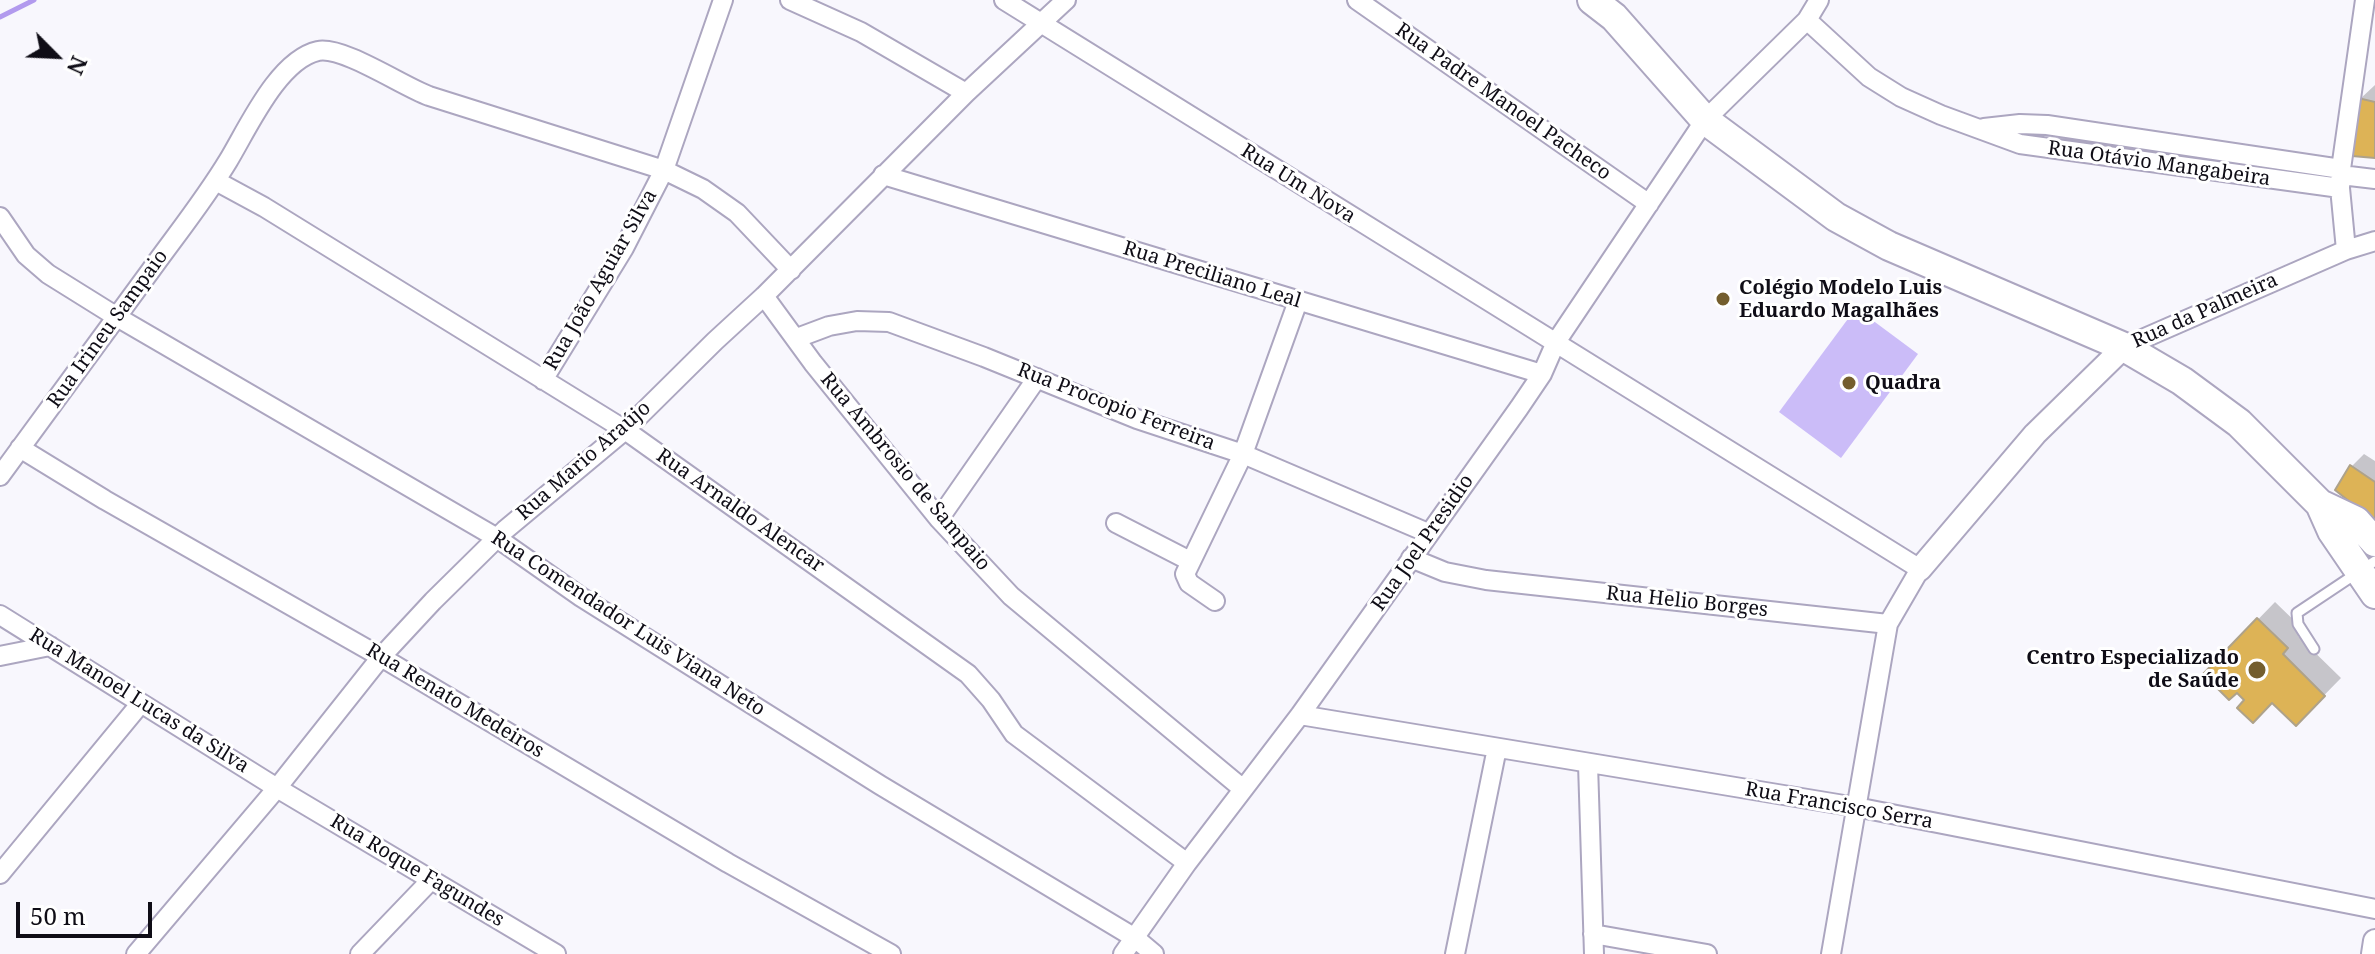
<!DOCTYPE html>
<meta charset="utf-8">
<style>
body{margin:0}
#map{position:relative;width:2375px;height:954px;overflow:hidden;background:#f8f7fd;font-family:"Noto Serif",serif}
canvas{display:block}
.north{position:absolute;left:16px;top:16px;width:80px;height:80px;-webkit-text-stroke:6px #fff;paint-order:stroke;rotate:114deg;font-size:22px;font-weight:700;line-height:32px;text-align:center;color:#0f0d16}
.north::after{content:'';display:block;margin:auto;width:28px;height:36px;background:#0f0d16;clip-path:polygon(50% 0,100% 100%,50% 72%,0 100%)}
.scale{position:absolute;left:16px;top:902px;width:136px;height:36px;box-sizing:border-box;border:4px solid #0f0d16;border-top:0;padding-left:10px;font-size:24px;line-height:28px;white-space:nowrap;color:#0f0d16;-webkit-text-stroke:6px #fff;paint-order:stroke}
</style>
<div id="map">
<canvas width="2375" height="954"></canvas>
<div class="north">N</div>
<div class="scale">50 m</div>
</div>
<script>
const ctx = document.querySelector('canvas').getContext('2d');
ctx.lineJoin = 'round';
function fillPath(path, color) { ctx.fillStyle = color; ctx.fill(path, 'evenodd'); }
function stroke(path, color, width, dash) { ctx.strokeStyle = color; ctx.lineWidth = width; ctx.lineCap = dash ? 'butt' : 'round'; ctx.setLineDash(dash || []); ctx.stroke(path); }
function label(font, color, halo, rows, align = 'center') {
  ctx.font = font + ' "Noto Serif",serif'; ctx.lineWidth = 6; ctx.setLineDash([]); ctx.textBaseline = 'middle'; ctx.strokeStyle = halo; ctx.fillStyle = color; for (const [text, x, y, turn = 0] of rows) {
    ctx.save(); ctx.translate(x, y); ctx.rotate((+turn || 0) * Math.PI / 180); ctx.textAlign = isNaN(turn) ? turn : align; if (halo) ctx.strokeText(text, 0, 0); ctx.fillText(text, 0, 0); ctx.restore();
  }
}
fillPath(new Path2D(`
 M 1856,308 L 1918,354 L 1841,458 L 1779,412 Z`), '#cbbcf8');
fillPath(new Path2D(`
 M 2375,85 L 2375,156 L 2360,99 Z
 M 2364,454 L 2375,461 L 2375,519 L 2351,467 Z
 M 2275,602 L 2304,630 L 2298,636 L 2341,678 L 2296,724 L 2272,701 L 2247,700 L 2237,690 L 2205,674 Z`), '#0003');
stroke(new Path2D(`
 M 0,17 L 34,0`), '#b29aee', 5);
const building = new Path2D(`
 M 2358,98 L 2375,102 L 2375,158 L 2352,156 Z
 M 2350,465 L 2375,482 L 2375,522 L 2335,490 Z
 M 2257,618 L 2288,648 L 2283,654 L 2325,696 L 2296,726 L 2272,703 L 2253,723 L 2237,708 L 2244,700 L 2237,693 L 2229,700 L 2203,674 Z`);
fillPath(building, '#ddb356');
stroke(building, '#aea28a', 2);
const service = new Path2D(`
 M 2314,649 L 2298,624 L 2297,613 L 2375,561`);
const minor = new Path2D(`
 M 790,0 L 861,32 L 966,93
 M 1004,0 L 1920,569 L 1888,624 L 1831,954
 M 1357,0 L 1649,204
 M 1807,20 L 1869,77 L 1901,97 L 1941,115 L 2020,144 L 2340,188
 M 1984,128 L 2020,124 L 2047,125 L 2341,169
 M 883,175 L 1542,374
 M 2341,175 L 2375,179
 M 216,181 L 264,207 L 625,430 L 968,674 L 991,700 L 1014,734 L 1187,863
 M 0,217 L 26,255 L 48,274 L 117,317 L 497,538 L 581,597 L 880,785 L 1135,938 L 1154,954
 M 2346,250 L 2340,188 L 2341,169 L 2365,0
 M 764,296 L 813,363 L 939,519 L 1011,596 L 1243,789
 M 797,338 L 829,326 L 857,321 L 889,322 L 984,357 L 1137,419 L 1243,454 L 1428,533
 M 2124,347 L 2346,250 L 2375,241
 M 543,380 L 624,248 L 664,170 L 723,0
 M 20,448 L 105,500 L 381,657 L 728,863 L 891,954
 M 0,476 C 50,407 101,339 151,270 C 177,234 205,199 228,161 C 248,128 278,60 318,51 C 343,46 402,86 429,96 L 664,170 L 703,189 L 737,213 L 791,270
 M 939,519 L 1037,378
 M 1116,523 L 1190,561
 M 1411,558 L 1445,572 L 1486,580 L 1888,624
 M 1215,601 L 1189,583 L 1185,574 L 1243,454 L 1298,301
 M 0,615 L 277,788 L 556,954
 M 0,656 L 50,646
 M 1300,715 L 1856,807 L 2375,909
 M 1588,764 L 1594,954
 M 0,874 L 141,703
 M 1593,934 L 1707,954
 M 136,954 L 277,788 L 381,657 L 433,601 L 505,530 L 625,430 L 715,341 L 764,296 L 966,93 L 1066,0
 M 360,954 L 432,879
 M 1123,954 L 1187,863 L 1300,715 L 1519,408 L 1542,374 L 1556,342 L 1705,120 L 1807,20 L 1819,0
 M 1455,954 L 1497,748`);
const tertiary = new Path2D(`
 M 1920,569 L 2035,434 L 2124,347
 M 2373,954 L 2375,941`);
const primary = new Path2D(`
 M 1592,0 L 1614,17 L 1705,120 L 1836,217 L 1889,246 L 2124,347 L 2182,381 L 2239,423 L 2320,504 L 2356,521 L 2375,542
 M 2320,504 L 2332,531 L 2375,594`);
stroke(service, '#aca6c0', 13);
stroke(minor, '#aca6c0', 22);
stroke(tertiary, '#aca6c0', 26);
stroke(primary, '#aca6c0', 32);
stroke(service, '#fff', 9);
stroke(minor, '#fff', 18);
stroke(tertiary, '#fff', 22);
stroke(primary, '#fff', 28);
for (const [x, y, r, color] of [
 [1723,299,8,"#745e2e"],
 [1849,383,8,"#745e2e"],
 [2257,670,10,"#745e2e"]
]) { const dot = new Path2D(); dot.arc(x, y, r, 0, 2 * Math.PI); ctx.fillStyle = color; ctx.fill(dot); stroke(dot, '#fff', 3); }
label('20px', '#0f0d16', '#fff', [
 ["Rua Padre Manoel Pacheco",1503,102,35],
 ["Rua Otávio Mangabeira",2159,164,8],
 ["Rua Um Nova",1298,184,32],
 ["Rua Preciliano Leal",1212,275,17],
 ["Rua João Aguiar Silva",601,280,-60],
 ["Rua da Palmeira",2205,311,-24],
 ["Rua Irineu Sampaio",108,329,-54],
 ["Rua Procopio Ferreira",1116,407,21],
 ["Rua Mario Araújo",584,461,-41],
 ["Rua Ambrosio de Sampaio",905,472,50],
 ["Rua Arnaldo Alencar",740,511,35],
 ["Rua Joel Presidio",1423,543,-55],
 ["Rua Helio Borges",1687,602,6],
 ["Rua Comendador Luis Viana Neto",628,624,33],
 ["Rua Manoel Lucas da Silva",139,701,32],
 ["Rua Renato Medeiros",455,701,31],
 ["Rua Francisco Serra",1839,806,10],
 ["Rua Roque Fagundes",417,871,31]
]);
label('bold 20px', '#0f0d16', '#fff', [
 ["Colégio Modelo Luis",1739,288],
 ["Eduardo Magalhães",1739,311],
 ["Quadra",1865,383],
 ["Centro Especializado",2239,658,"right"],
 ["de Saúde",2239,681,"right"]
], 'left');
</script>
